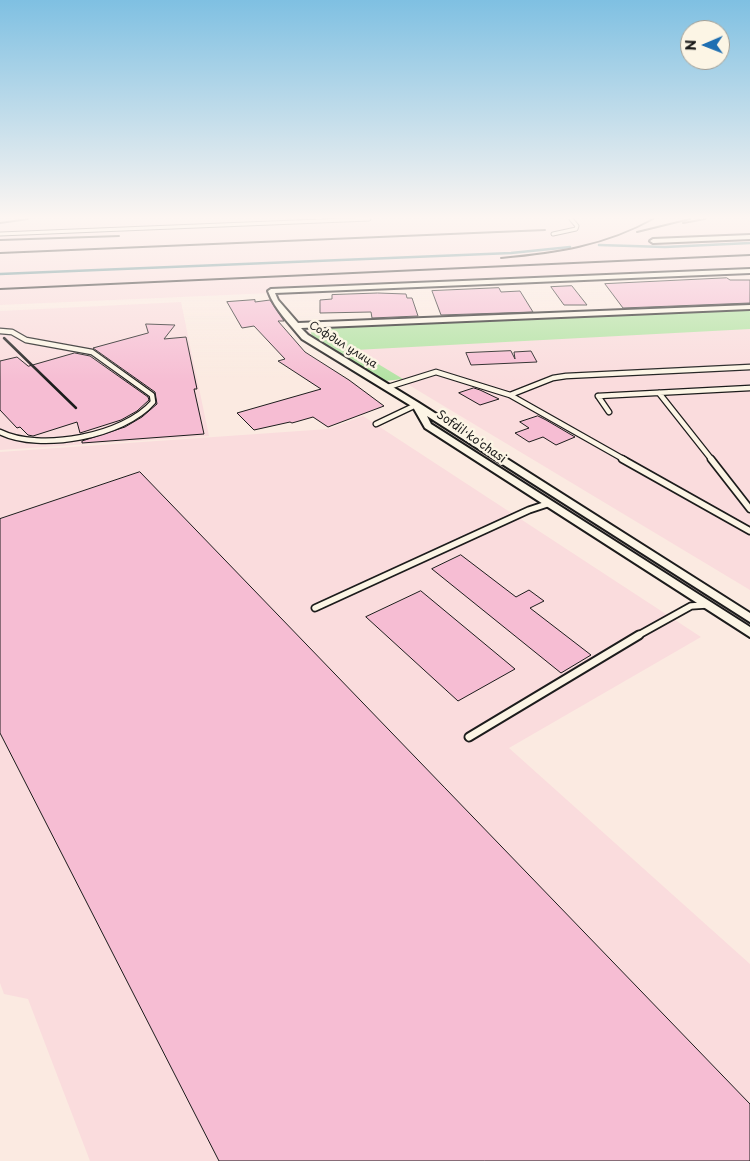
<!DOCTYPE html>
<meta charset="utf-8">
<style>
body{margin:0}
#map{position:relative;width:750px;height:1161px;overflow:hidden;background:#fbeae1;font-family:"Playpen Sans",sans-serif}
canvas{display:block}
.north{position:absolute;left:680px;top:20px;width:50px;height:50px;box-sizing:border-box;background:#fcf5e5;border:1px solid #a29e95;border-radius:50%;rotate:269deg;font-size:14px;font-weight:700;line-height:20px;text-align:center;color:#1c1c1c}
.north::after{content:'';display:block;margin:auto;width:18px;height:22px;background:#1f6fb2;clip-path:polygon(50% 0,100% 100%,50% 72%,0 100%)}
</style>
<div id="map">
<canvas width="750" height="1161"></canvas>
<div class="north">N</div>
</div>
<script>
const ctx = document.querySelector('canvas').getContext('2d');
ctx.lineJoin = 'round';
function fillPath(path, color) { ctx.fillStyle = color; ctx.fill(path, 'evenodd'); }
function stroke(path, color, width, dash) { ctx.strokeStyle = color; ctx.lineWidth = width; ctx.lineCap = dash ? 'butt' : 'round'; ctx.setLineDash(dash || []); ctx.stroke(path); }
function label(font, color, halo, rows, align = 'center') {
  ctx.font = font + ' "Playpen Sans",sans-serif'; ctx.lineWidth = 5; ctx.setLineDash([]); ctx.textBaseline = 'middle'; ctx.strokeStyle = halo; ctx.fillStyle = color; for (const [text, x, y, turn = 0] of rows) {
    ctx.save(); ctx.translate(x, y); ctx.rotate((+turn || 0) * Math.PI / 180); ctx.textAlign = isNaN(turn) ? turn : align; if (halo) ctx.strokeText(text, 0, 0); ctx.fillText(text, 0, 0); ctx.restore();
  }
}
fillPath(new Path2D(`
 M 0,219 L 750,219 L 750,272 L 0,305 Z
 M 181,302 L 209,436 L 0,450 L 0,311 Z
 M 750,327 L 750,590 L 349,349 Z
 M 363,416 L 701,637 L 509,748 L 750,964 L 750,1161 L 90,1161 L 28,999 L 4,994 L 0,983 L 0,452 L 328,429 Z`), '#fadcdd');
fillPath(new Path2D(`
 M 750,309 L 750,329 L 355,350 L 403,379 L 385,381 L 312,338 L 311,332 L 324,327 Z`), '#b2e3a3');
stroke(new Path2D(`
 M 599,245 L 665,247 L 750,243
 M 0,274 L 511,253 L 570,247`), '#59898e', 2.5);
const building = new Path2D(`
 M 727,278 L 730,280 L 750,280 L 750,303 L 623,308 L 605,284 Z
 M 572,286 L 587,305 L 564,305 L 551,287 Z
 M 499,288 L 501,292 L 520,291 L 533,312 L 441,315 L 432,291 Z
 M 378,293 L 406,294 L 407,298 L 412,298 L 418,316 L 372,318 L 371,312 L 320,313 L 320,300 L 332,299 L 332,295 Z
 M 255,300 L 255,302 L 270,300 L 284,321 L 278,321 L 305,352 L 349,380 L 384,406 L 328,427 L 313,417 L 292,423 L 290,422 L 254,430 L 237,413 L 321,389 L 278,361 L 285,359 L 254,326 L 242,328 L 227,302 Z
 M 146,324 L 175,325 L 164,339 L 186,337 L 197,389 L 194,389 L 204,434 L 82,443 L 82,441 L 125,427 L 142,417 L 157,404 L 155,392 L 93,348 L 148,333 Z
 M 511,351 L 515,359 L 514,352 L 531,351 L 537,362 L 471,365 L 466,353 Z
 M 75,353 L 90,356 L 148,397 L 149,400 L 137,411 L 121,420 L 80,433 L 77,422 L 33,436 L 28,435 L 20,427 L 17,428 L 0,410 L 0,361 L 17,357 L 28,366 Z
 M 474,388 L 480,390 L 499,399 L 480,405 L 459,393 Z
 M 538,416 L 546,420 L 575,437 L 556,445 L 543,437 L 529,442 L 515,433 L 529,428 L 520,422 Z
 M 140,472 L 750,1104 L 750,1161 L 219,1161 L 0,733 L 0,519 Z
 M 461,555 L 516,597 L 529,590 L 544,601 L 530,608 L 591,655 L 561,673 L 432,569 Z
 M 421,591 L 515,669 L 458,701 L 366,617 Z`);
fillPath(building, '#f6bdd3');
stroke(building, '#1c1c1c', 1);
const laneFar3 = new Path2D(`
 M 0,234 L 369,219
 M 553,234 L 576,229 L 577,226 L 571,219`);
const laneFar2 = new Path2D(`
 M 0,331 L 12,332 L 26,340 L 92,352 L 152,395 L 153,402 C 124,436 40,452 0,432
 M 388,387 L 436,372 L 510,395 L 625,460
 M 659,393 L 712,460
 M 510,395 L 553,378 L 566,376 L 750,367
 M 598,396 L 750,388
 M 598,396 L 609,412
 M 376,424 L 416,405`);
const laneFar1 = new Path2D(`
 M 622,459 L 750,531
 M 711,459 L 750,509
 M 315,608 L 529,510 L 547,504
 M 637,636 L 691,606 L 706,605`);
const lane = new Path2D(`
 M 469,737 L 639,635`);
const street = new Path2D(`
 M 750,235 L 750,239 L 653,243 L 650,241 L 653,239 Z
 M 750,269 L 750,273 L 275,293 L 278,300 L 298,323 L 750,305 L 750,309 L 301,328 L 308,335 L 419,403 L 750,613 L 750,622 L 427,416 L 431,424 L 750,627 L 750,637 L 425,428 L 413,407 L 302,339 C 290,324 275,310 268,291 L 271,289 Z`);
stroke(laneFar3, '#1c1c1c', 5);
stroke(laneFar2, '#1c1c1c', 7);
stroke(laneFar1, '#1c1c1c', 9);
stroke(lane, '#1c1c1c', 11);
stroke(street, '#1c1c1c', 4);
stroke(laneFar3, '#fcf5e5', 3);
stroke(laneFar2, '#fcf5e5', 4.5);
stroke(laneFar1, '#fcf5e5', 5.5);
stroke(lane, '#fcf5e5', 7);
fillPath(street, '#fcf5e5');
stroke(new Path2D(`
 M 0,223 L 28,219
 M 683,223 L 705,219
 M 637,232 L 690,219
 M 0,240 L 119,236
 M 0,253 L 545,230
 M 501,258 C 555,253 605,246 653,219
 M 0,289 L 750,255`), '#1c1c1c', 2);
stroke(new Path2D(`
 M 4,338 L 76,408`), '#1c1c1c', 2.5);
const sky = ctx.createLinearGradient(0, 0, 0, 382);
sky.addColorStop(0, '#7fc0e2');
sky.addColorStop(0.57, '#fdf6f2');
sky.addColorStop(1, '#fdf6f200');
ctx.fillStyle = sky;
ctx.fillRect(0, 0, 750, 382);
label('11px', '#1c1c1c', '#fcf5e5', [
 ["Софдил улица",343,345,32]
]);
label('12px', '#1c1c1c', '#fcf5e5', [
 ["Sofdil ko'chasi",471,437,35]
]);
</script>
